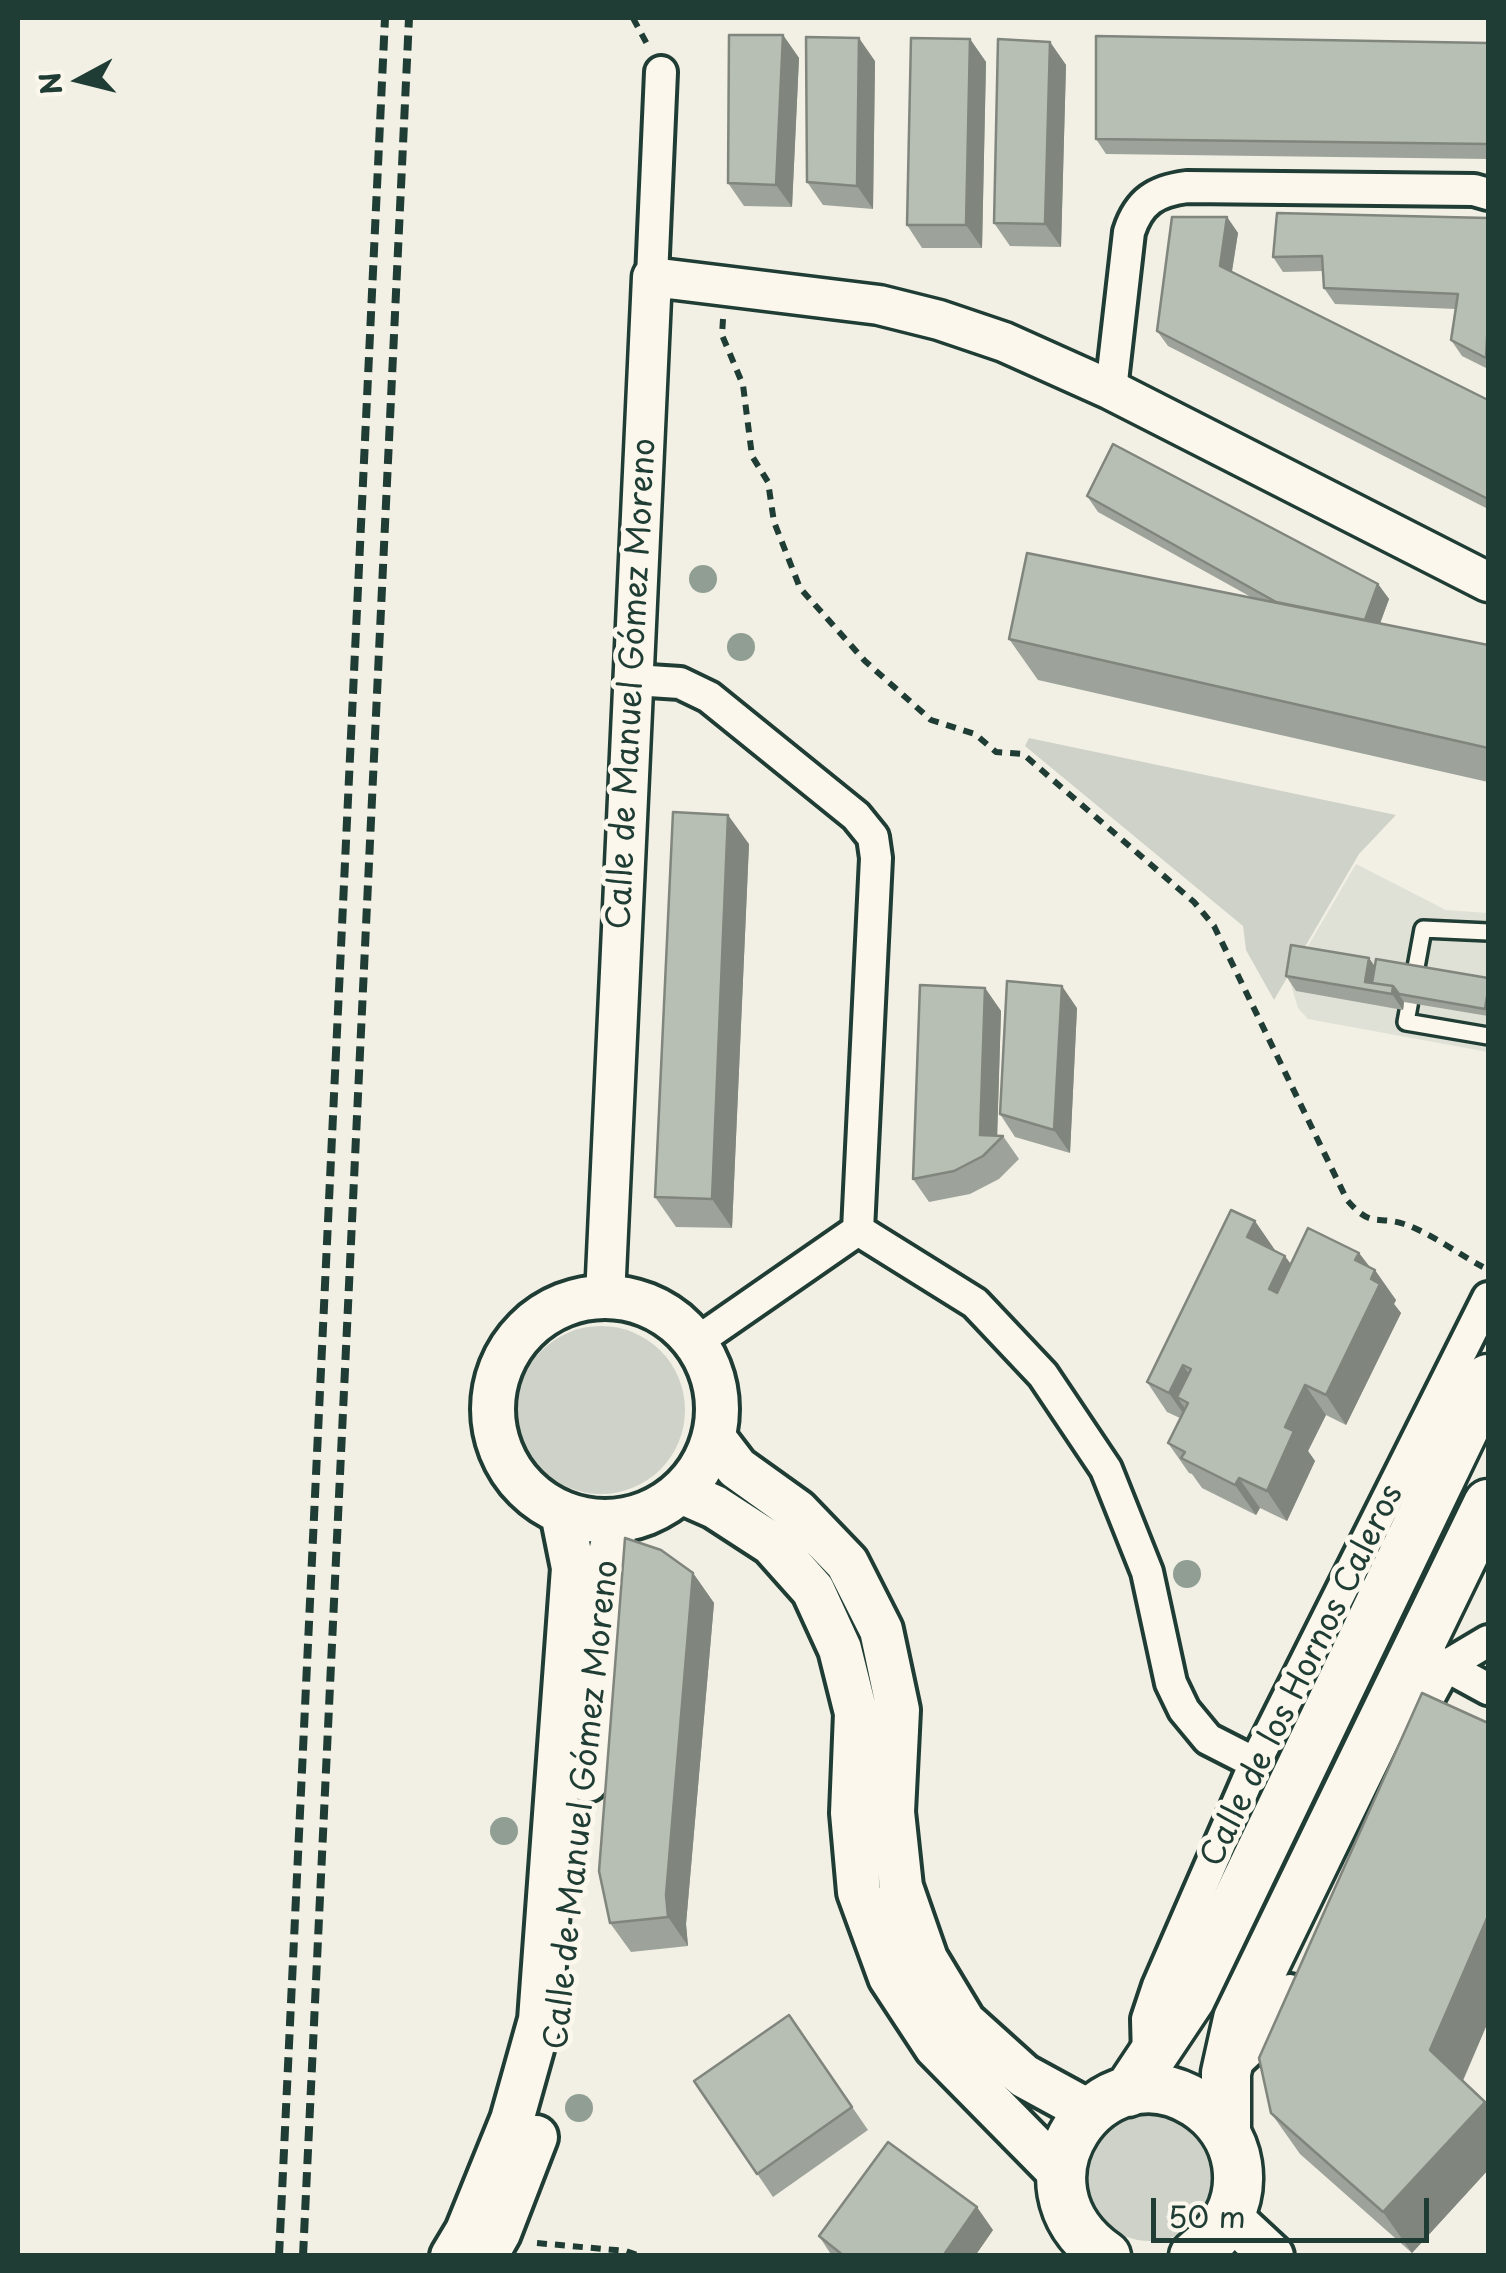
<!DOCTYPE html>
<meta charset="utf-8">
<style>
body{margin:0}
#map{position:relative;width:1506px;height:2273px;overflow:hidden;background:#f2f0e5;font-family:"Playpen Sans",sans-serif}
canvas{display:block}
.frame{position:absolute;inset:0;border:20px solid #1f3d34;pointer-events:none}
.north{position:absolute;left:30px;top:30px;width:100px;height:100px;-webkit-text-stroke:8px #fbf7ec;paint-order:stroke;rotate:263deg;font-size:28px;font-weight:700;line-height:40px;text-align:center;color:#1f3d34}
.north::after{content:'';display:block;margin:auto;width:35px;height:45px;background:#1f3d34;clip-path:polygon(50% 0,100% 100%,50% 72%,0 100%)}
.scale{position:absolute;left:1151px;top:2198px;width:278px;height:45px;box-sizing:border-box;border:5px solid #1f3d34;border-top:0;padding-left:12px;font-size:30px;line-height:35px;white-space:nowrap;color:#1f3d34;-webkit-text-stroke:8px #fbf7ec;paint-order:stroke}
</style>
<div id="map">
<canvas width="1506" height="2273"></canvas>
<div class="frame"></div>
<div class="north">N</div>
<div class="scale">50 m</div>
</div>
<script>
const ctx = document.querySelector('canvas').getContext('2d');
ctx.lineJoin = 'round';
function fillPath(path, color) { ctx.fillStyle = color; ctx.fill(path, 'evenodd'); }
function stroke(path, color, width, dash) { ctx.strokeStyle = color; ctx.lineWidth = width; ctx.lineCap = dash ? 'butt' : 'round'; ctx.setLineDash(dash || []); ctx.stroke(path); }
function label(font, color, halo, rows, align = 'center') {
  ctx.font = font + ' "Playpen Sans",sans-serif'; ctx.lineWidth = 10; ctx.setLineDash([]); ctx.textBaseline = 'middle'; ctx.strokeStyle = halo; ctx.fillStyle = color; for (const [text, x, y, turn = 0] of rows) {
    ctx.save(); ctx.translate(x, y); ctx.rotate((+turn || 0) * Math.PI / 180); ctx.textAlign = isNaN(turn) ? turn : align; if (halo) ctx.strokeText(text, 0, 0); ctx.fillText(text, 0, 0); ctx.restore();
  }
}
fillPath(new Path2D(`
 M 1356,864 L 1446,910 L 1488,913 L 1488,1052 L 1308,1019 L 1298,1008 L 1291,985 L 1298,963 Z`), '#e0e1d6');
fillPath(new Path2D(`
 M 1029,738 L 1396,815 L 1359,854 L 1274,1000 L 1246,950 L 1243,926 L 1025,746 Z
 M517 1410a84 84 0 1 1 168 0a84 84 0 1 1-168 0Z
 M1086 2177a64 64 0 1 1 128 0a64 64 0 1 1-128 0Z`), '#cfd2c8');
const service = new Path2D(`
 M 1488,932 L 1423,929 L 1406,1022 L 1488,1036`);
const minor = new Path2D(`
 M 652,277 L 661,72
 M 1111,390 L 1129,232 C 1139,201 1156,191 1187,187 L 1474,190 L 1488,194
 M 634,680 L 680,683 L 709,697 L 856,816 L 873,837 L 876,858 L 858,1230 L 695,1343
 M 858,1230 L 975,1303 L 1043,1375 L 1106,1469 L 1147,1572 L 1171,1683 L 1184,1710 L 1208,1739 L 1255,1763
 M 1433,1659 L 1488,1689
 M 1411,1730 L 1446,1666 L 1488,1641
 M 1148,2058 L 1147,2019 L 1158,1986 L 1255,1763 L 1488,1298
 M 1228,2071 L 1270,2032 L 1290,1990`);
const tertiary = new Path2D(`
 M 605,1297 L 652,277 L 879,305 L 939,320 L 1004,342 L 1111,390 L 1488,582`);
const secondary = new Path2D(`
 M493 1409a112 112 0 1 1 224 0a112 112 0 1 1-224 0Z
 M 714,1438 L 737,1468 L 797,1511 L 847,1563 L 881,1630 L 898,1710 L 893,1812 L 901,1887 L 926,1959 L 964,2022 L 1024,2076 L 1090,2112
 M 681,1492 L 715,1507 L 772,1544 L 813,1590 L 840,1649 L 856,1713 L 852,1813 L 859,1892 L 890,1977 L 936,2047 L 1061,2174
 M 587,1780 L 606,1572 L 617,1521
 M 1230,2217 L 1272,2256
 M 452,2256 L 467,2231 L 512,2120 L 540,2020 L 573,1568 L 562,1513
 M 486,2256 L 499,2233 L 536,2137`);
const primary = new Path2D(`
 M 1128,2092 L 1190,1999 L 1488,1379
 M 1226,2133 L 1226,2073 L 1238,2019 L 1488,1504
 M 1106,2256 C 1001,2183 1101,2043 1196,2103 C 1218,2117 1233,2139 1237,2164 C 1243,2204 1224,2232 1194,2256`);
stroke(service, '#1f3d34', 22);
stroke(minor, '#1f3d34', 38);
stroke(tertiary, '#1f3d34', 45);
stroke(secondary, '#1f3d34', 50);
stroke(primary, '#1f3d34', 55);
stroke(new Path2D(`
 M 633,18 L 647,44
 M 723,319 L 722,335 L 743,385 L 752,456 L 768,482 L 774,522 L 800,588 L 865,661 L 931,720 L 975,734 L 996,752 L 1023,754 L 1194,902 L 1214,926 L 1347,1200 C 1372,1229 1376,1215 1404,1224 C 1431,1233 1458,1254 1483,1267
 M 537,2243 L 626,2251 L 640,2256`), '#1f3d34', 6, [10, 8]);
stroke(service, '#fbf7ec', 15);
stroke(minor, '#fbf7ec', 30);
stroke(tertiary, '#fbf7ec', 38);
stroke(secondary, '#fbf7ec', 42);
stroke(primary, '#fbf7ec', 48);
stroke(new Path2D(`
 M 279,2256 L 385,18
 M 303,2256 L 409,18`), '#1f3d34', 8, [15, 8]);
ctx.fillStyle = '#919e94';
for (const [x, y] of [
 [703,579],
 [741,647],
 [1187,1574],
 [504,1831],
 [579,2108]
]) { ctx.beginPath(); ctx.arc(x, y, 14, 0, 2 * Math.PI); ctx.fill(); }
fillPath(new Path2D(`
 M 783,35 L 799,58 L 792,207 L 744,206 L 728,183 Z
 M 970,39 L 986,62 L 982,248 L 922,248 L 907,225 Z
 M 1050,42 L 1066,65 L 1061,247 L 1010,246 L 994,223 Z
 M 1488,43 L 1488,159 L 1106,154 L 1096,139 Z
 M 875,61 L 873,209 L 823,205 L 807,182 Z
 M 1227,217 L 1238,233 L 1232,272 L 1488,400 L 1488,509 L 1168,346 L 1157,331 Z
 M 1488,218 L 1488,369 L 1462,356 L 1451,340 L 1456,309 L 1335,304 L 1324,288 L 1323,271 L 1283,272 L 1273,257 Z
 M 1087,496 L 1378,584 L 1389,599 L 1380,623 L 1488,645 L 1488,782 L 1038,680 L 1009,639 L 1251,597 L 1098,512 Z
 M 749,844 L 732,1228 L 676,1227 L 655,1197 Z
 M 1369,958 L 1374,966 L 1488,978 L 1488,1016 L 1404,1002 L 1403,1010 L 1296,991 L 1286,976 Z
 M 985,988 L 1001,1011 L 997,1136 L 1003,1136 L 1019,1159 L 999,1179 L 970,1194 L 929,1202 L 913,1179 Z
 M 1077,1008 L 1070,1153 L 1015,1137 L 1000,1114 Z
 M 1275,1251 L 1291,1264 L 1359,1253 L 1396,1300 L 1394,1304 L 1401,1313 L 1346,1425 L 1326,1415 L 1308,1451 L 1315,1461 L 1287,1521 L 1260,1508 L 1256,1515 L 1202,1488 L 1192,1474 L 1189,1473 L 1168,1443 L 1180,1418 L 1167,1412 L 1147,1382 Z
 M 693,1573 L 714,1603 L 686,1924 L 688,1946 L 631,1952 L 610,1923 Z
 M 1488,1723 L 1488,2022 L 1463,2081 L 1488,2107 L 1488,2170 L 1412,2253 L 1300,2154 L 1271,2113 Z
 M 789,2015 L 868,2130 L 773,2197 L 694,2081 Z
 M 993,2230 L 975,2256 L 832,2256 L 819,2236 Z`), '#9da39a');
fillPath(new Path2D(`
 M 783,35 L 799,58 L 792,207 L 776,185 Z
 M 859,38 L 875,61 L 873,209 L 857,186 Z
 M 970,39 L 986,62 L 982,248 L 966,225 Z
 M 1050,42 L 1066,65 L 1061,247 L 1045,224 Z
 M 1227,217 L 1238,233 L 1230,282 L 1220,266 Z
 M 1378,584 L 1389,599 L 1370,651 L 1359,636 Z
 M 728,815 L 749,844 L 732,1228 L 712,1199 Z
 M 1369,958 L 1380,974 L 1377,990 L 1365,982 Z
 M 1062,986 L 1077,1008 L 1070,1153 L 1054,1130 Z
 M 1393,986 L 1404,1002 L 1403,1010 L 1392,994 Z
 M 985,988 L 1001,1011 L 997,1142 L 980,1135 Z
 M 1255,1221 L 1275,1250 L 1247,1237 Z
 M 1359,1253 L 1374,1273 L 1375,1270 L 1396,1300 L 1394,1304 L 1401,1313 L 1346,1425 L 1326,1395 L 1355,1260 Z
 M 1285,1256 L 1306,1285 L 1289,1319 L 1269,1289 Z
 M 1183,1365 L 1203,1395 L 1177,1397 L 1192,1418 L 1190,1423 L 1169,1393 Z
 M 1305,1385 L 1326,1415 L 1308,1451 L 1315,1461 L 1287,1521 L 1267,1491 L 1285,1427 Z
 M 1239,1478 L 1260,1508 L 1256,1515 L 1235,1485 Z
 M 693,1573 L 714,1603 L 686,1924 L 688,1946 L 668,1917 L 666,1895 Z
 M 1488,1916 L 1488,2022 L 1458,2091 L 1430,2050 Z
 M 1485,2102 L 1488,2107 L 1488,2170 L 1412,2253 L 1383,2212 Z
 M 977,2207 L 993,2230 L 975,2256 L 943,2256 Z`), '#80857d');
const building = new Path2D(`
 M 729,35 L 783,35 L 776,185 L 728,183 Z
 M 1096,36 L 1488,43 L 1488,144 L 1096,139 Z
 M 806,37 L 859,38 L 857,186 L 807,182 Z
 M 911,38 L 970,39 L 966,225 L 907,225 Z
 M 998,39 L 1050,42 L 1045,224 L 994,223 Z
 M 1277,213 L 1488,218 L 1488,320 L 1486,358 L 1451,340 L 1458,294 L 1324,288 L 1322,256 L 1273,257 Z
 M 1172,217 L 1227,217 L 1220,266 L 1488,400 L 1488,499 L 1157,331 Z
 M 1113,444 L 1378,584 L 1365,620 L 1276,602 L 1087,496 Z
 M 1027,553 L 1488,645 L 1488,748 L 1009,639 Z
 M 673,812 L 728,815 L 712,1199 L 655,1197 Z
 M 1291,945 L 1369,958 L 1365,982 L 1393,986 L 1392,994 L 1286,976 Z
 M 1376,959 L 1488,978 L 1488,990 L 1485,1009 L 1399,994 L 1393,986 L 1372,983 Z
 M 1007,981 L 1062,986 L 1054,1130 L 1000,1114 Z
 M 920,985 L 985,988 L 980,1135 L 1003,1136 L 983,1156 L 954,1171 L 913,1179 Z
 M 1231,1210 L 1255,1221 L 1247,1237 L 1285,1256 L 1269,1289 L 1277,1293 L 1308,1228 L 1359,1253 L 1355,1260 L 1375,1270 L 1371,1279 L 1380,1284 L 1326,1395 L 1305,1385 L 1285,1427 L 1294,1431 L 1267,1491 L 1239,1478 L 1235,1485 L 1181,1458 L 1185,1452 L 1168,1443 L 1188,1403 L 1177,1397 L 1191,1369 L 1183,1365 L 1169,1393 L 1147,1382 Z
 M 625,1538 L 661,1550 L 693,1573 L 666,1895 L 668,1917 L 610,1923 L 599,1871 Z
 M 1422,1693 L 1488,1723 L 1488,1916 L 1430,2050 L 1485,2102 L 1383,2212 L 1271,2113 L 1259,2058 Z
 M 789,2015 L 852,2107 L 757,2174 L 694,2081 Z
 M 888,2142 L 977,2207 L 943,2256 L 844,2256 L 819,2236 Z`);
fillPath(building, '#b7beb3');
stroke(building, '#80857d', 2.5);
label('32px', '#1f3d34', '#fbf7ec', [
 ["Calle de Manuel Gómez Moreno",633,684,-87],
 ["Calle de los Hornos Caleros",1303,1676,-64],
 ["Calle de Manuel Gómez Moreno",583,1805,-84]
]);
</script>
